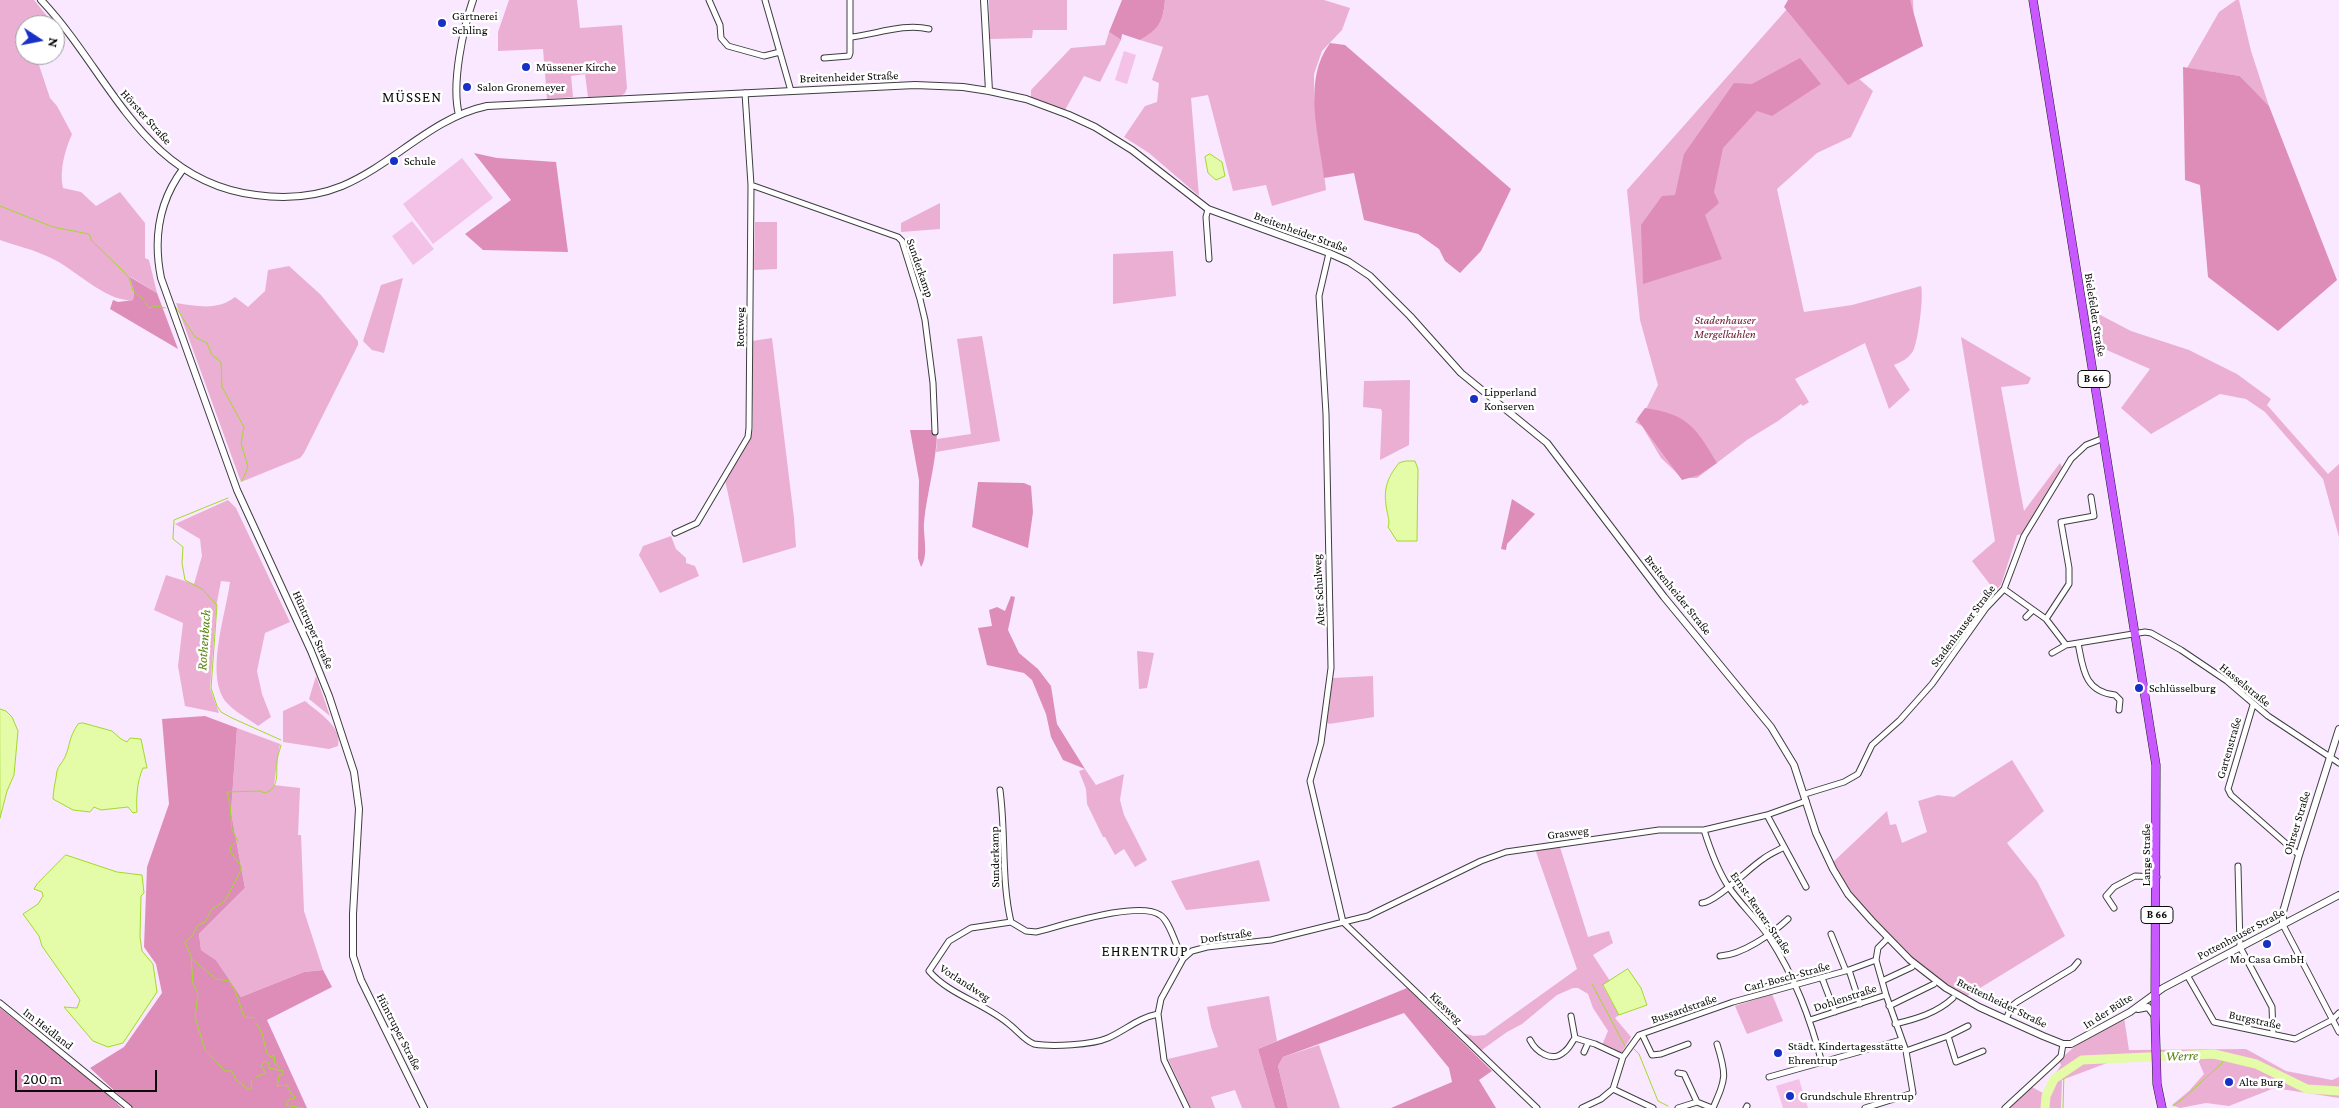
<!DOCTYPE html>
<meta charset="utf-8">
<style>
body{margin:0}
#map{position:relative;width:2339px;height:1108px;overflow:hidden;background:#f9e8ff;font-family:"Crimson Pro",serif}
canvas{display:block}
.north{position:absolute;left:15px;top:15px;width:50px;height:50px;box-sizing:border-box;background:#fff;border:1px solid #9d9d9d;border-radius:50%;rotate:101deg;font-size:14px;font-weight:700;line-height:20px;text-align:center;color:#0b0b0b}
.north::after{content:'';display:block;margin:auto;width:18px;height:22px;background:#1830c5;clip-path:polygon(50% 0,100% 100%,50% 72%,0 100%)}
.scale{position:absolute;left:15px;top:1070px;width:142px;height:22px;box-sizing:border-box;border:2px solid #0b0b0b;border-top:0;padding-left:6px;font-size:15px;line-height:18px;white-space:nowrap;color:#0b0b0b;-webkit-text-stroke:4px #fff;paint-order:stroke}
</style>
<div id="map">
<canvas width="2339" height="1108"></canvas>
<div class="north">N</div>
<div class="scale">200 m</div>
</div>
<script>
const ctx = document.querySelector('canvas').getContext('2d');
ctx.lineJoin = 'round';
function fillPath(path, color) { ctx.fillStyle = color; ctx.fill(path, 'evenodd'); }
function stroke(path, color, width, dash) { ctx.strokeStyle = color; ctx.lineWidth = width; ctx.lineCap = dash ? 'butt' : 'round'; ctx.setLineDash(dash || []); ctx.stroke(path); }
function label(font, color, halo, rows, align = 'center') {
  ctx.font = font + ' "Crimson Pro",serif'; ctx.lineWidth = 5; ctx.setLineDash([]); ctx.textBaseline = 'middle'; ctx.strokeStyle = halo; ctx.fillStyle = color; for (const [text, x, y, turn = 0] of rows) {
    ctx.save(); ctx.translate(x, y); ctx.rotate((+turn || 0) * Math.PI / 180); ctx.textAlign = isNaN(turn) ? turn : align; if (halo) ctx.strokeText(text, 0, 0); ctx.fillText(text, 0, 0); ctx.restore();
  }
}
fillPath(new Path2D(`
 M 0,0 L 34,0 L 64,37 L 55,41 L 55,25 L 25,25 L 25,55 L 51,55 L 53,61 L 39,65 L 50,98 L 57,106 L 72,134 C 65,150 59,171 63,188 L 81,192 L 96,206 L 120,192 L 145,223 L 145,258 L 149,260 L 157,293 L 131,277 L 134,292 L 133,300 C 107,303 75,269 51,258 C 35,250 17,246 0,240 Z
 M 509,0 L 577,0 L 580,28 L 622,25 L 627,88 L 625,93 L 621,96 L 588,97 L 585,74 L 571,76 L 573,97 L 547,99 L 543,49 L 498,51 L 498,32 Z
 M 989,0 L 1067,0 L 1067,30 L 1033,30 L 1032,38 L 990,39 Z
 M 1165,0 L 1324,0 L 1350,8 L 1342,30 L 1322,51 L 1314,74 L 1314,94 L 1326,190 L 1272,206 L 1266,185 L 1233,191 L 1208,95 L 1191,98 L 1199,196 L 1149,153 L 1124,137 L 1145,106 L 1157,102 L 1159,83 L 1152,80 L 1163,47 L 1140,40 C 1159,28 1163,22 1165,0 Z
 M 1795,0 L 1913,0 L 1915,47 L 1858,78 L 1873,91 L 1851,137 L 1817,153 L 1777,189 L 1804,312 L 1852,305 L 1921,286 C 1924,296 1918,342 1913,351 C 1908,359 1901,362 1894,365 L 1910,390 L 1889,409 L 1865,343 L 1795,379 L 1809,402 L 1803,406 L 1801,404 L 1778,421 L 1747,440 L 1697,478 L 1682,478 L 1661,458 L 1642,426 L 1635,422 L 1644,413 L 1658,385 L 1640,320 L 1627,190 Z
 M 2236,0 L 2239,0 L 2251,51 L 2269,106 L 2240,76 L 2187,68 L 2219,12 Z
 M 1109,32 L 1121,40 L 1100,82 L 1084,76 L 1065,110 L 1031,97 L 1031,90 L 1071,48 L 1105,45 Z
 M 940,203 L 940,229 L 901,232 L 901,223 Z
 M 755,222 L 777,222 L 777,269 L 754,270 Z
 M 1173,251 L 1176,296 L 1113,304 L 1113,254 Z
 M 289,266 L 321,295 L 358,341 L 358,345 L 304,453 L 300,458 L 241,482 L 176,303 C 197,306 217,311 235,297 L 248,307 L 265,291 L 268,270 Z
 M 403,278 L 384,353 L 372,350 L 363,341 L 381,285 Z
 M 2087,308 L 2131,331 L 2189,350 L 2237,374 L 2271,399 L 2267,405 L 2328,474 L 2339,464 L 2339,537 L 2323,479 L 2265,412 L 2246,399 L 2220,394 L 2151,434 L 2121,408 L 2150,369 L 2093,344 Z
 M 982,336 L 1000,441 L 936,452 L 937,439 L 971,434 L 957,339 Z
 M 1961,337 L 2031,378 L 2028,384 L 2001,387 L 2024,511 L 2060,463 L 2062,467 L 2023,534 L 2017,535 L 2001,585 L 1995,591 L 1972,561 L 1995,541 Z
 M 772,338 L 794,518 L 796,547 L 743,563 L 725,480 L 753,429 L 752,341 Z
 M 1410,380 L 1409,445 L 1380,460 L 1382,412 L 1381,409 L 1363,407 L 1364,381 Z
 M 228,500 L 236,508 L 290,622 L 265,633 L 257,671 L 262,694 L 271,717 L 258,726 C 249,719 235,712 227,703 C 204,677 226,614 230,582 L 221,581 L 217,602 L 210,688 L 219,713 L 185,706 L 178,666 L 183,623 L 154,610 L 166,575 L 194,584 L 202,556 L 200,539 L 175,524 Z
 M 671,536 L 676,549 L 686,558 L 686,563 L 695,566 L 699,576 L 660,593 L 639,555 L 643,546 Z
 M 1137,651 L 1154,653 L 1147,688 L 1139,689 Z
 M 316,676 L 330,716 L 309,699 Z
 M 1373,676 L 1374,717 L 1329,724 L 1327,722 L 1333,678 Z
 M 305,701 C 317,712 343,726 338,746 L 329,749 L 283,742 L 283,711 Z
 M 237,728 L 280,744 L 274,785 L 300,788 L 298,835 L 301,835 L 304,911 L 323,970 L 304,972 L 241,997 L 216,960 L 201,950 L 199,934 L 245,888 L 231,812 Z
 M 2012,760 L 2044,811 L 2007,843 L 2037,881 L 2065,936 L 1967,996 C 1914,969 1863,914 1832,863 L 1887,811 L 1890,825 L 1896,824 L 1902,843 L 1927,832 L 1918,801 L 1938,795 L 1954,797 Z
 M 1085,769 L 1096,785 L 1124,774 L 1120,800 L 1124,815 L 1147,860 L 1135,867 L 1124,849 L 1115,855 L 1105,837 L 1103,837 L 1087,804 L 1086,789 L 1079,771 Z
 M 1560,847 L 1588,937 L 1609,931 L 1613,943 L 1593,955 L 1610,981 L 1603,986 L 1619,1015 L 1615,1018 L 1631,1037 L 1622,1052 L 1617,1052 L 1602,1045 L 1608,1031 L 1593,1008 L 1588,994 L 1578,988 L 1573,988 L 1557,995 L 1522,1024 L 1507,1032 L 1479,1052 L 1459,1032 L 1474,1036 L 1485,1035 L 1577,969 L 1535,849 Z
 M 1259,860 L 1270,901 L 1186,910 L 1171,881 Z
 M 1772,994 L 1783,1021 L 1747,1034 L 1735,1006 Z
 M 1269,996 L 1277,1041 L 1258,1049 L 1275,1108 L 1242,1108 L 1235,1090 L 1211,1097 L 1215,1108 L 1191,1108 L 1168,1059 L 1218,1047 L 1211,1027 L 1207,1007 Z
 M 2124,1017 L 2129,1050 L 2246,1049 L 2286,1071 L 2332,1080 L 2339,1077 L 2339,1098 L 2281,1089 L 2272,1089 L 2229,1106 L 2206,1103 L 2180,1108 L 2172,1105 L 2189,1091 L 2204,1074 L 2198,1060 L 2115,1060 L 2062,1080 L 2061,1108 L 2007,1108 L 2032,1087 L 2043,1093 L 2061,1065 L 2059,1060 L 2079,1043 Z
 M 1319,1045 L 1340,1108 L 1288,1108 L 1278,1066 L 1283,1057 Z`), '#ecafd4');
fillPath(new Path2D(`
 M 1122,0 L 1165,0 C 1163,22 1159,29 1140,40 L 1122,34 L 1121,40 L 1109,32 Z
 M 1788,0 L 1910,0 L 1923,46 L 1848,85 L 1784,7 Z
 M 1330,43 L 1345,45 L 1511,189 L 1481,251 L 1460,273 L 1445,261 L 1439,249 L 1418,234 L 1364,220 L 1354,173 L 1324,178 C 1319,135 1302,80 1330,43 Z
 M 1800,58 L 1821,84 L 1772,116 L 1757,111 L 1723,148 L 1714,192 L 1719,203 L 1705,215 L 1722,259 L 1643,284 L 1641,225 L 1662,196 L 1675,195 L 1684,154 L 1734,83 L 1752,84 Z
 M 2183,67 L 2240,76 L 2269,106 L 2337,280 L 2278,331 L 2208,277 L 2200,185 L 2185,180 Z
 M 474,153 L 497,158 L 556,162 L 568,252 L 483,250 L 465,234 L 511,200 Z
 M 130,277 L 157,293 L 178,349 L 110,309 L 113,300 L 118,302 L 133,300 L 134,292 Z
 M 1645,408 C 1688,414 1696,428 1717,463 L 1699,475 L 1682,480 L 1637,419 Z
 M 910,430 L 937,430 C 937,461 927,491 924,522 C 923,536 929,555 921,567 L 918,558 L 919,480 Z
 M 978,482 L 1024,483 L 1031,486 L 1033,512 L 1028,548 L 972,527 Z
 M 1512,499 L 1535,514 L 1507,544 L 1506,550 L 1501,549 Z
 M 1011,596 L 1015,597 L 1008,630 L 1019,653 L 1038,669 L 1051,686 L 1057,724 L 1085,769 L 1063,760 L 1051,737 L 1046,714 L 1032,680 L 1024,673 L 987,665 L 978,628 L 992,626 L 989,610 L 997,607 L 1005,611 Z
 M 205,716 L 237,728 L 231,812 L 245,888 L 199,934 L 201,950 L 216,960 L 241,997 L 304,972 L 323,970 L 332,987 L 267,1020 L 307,1108 L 133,1108 L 90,1068 L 124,1047 L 162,993 L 156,964 L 144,947 L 147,867 L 169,804 L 162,719 Z
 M 1407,988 L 1492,1071 L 1479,1080 L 1496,1108 L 1391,1108 L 1452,1082 L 1449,1068 L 1404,1013 L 1283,1057 L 1278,1066 L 1288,1108 L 1275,1108 L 1258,1049 Z
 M 0,1008 L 95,1083 L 122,1108 L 0,1108 Z`), '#de8db9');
fillPath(new Path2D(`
 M 1124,51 L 1136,55 L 1127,84 L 1115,80 Z
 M 462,158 L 493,198 L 433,244 L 403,204 Z
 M 412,221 L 434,249 L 413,265 L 392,236 Z
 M 1799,1079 L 1808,1108 L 1783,1108 L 1776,1086 Z`), '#f3c2e6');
const water = new Path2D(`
 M 1210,154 L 1222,162 L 1225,176 L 1216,180 L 1208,173 L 1205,157 Z
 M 1406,461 L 1415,461 L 1418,469 L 1417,541 L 1397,541 L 1388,527 C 1390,522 1388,517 1387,511 C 1383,491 1386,479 1399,463 Z
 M 0,709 L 6,711 L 12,717 L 18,731 L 14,775 L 7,791 L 0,818 Z
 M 83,723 L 112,731 L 121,739 L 127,742 L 130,738 L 141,739 L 147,768 L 143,768 C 137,781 136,799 137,812 L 133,813 L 128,807 L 101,810 L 94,807 L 90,812 L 73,810 L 53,799 C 53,790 56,780 57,771 C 58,766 63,762 65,757 C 71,743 68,739 78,724 Z
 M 66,855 L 117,872 L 142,875 L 144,893 L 141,896 L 140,937 L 142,951 L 153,964 L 157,992 L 123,1043 L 108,1047 L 93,1041 L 64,1007 L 77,1008 L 80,1000 L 42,946 L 39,936 L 23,914 L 38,904 L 43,896 L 42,892 L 34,889 L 37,884 Z
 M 1628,969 L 1641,988 L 1647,1005 L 1619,1015 L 1603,985 Z`);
fillPath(water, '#e4fba8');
stroke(water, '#a2d929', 1);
stroke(new Path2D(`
 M 0,206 L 53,227 L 89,234 L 92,241 L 123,271 L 129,278 L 133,291 L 143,299
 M 145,303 L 149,308 L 157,306 L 165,308
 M 175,306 L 195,337 L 207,343 L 212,355 L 221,362 L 222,387 L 244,427 L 241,443 L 248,467 L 242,481
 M 228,498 L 174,520 L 173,539 L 183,547 L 182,563 L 185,580 L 202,589 L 217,605 L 211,688 L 217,706 L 221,712 L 232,718 L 281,740
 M 192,959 L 216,979 L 229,981 L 235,990 L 244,1017 L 254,1018
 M 1592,984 L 1625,1046
 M 256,1023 L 262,1033 L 267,1054 L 271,1057 L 274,1055 L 275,1064 L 279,1067
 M 1634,1049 L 1639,1054 L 1658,1101 L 1668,1106
 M 256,1077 L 266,1073 L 261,1066 L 265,1061 L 269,1063 L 269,1068 L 283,1071 L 283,1074 L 279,1076 L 277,1086 L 287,1085 L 291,1094 L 295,1097 L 294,1099 L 289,1099 L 286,1104 L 290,1106 L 303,1108
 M 252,1080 L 251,1089 L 248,1089 L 236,1080 L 232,1071 L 225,1071 L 205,1050 L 195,1017 L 198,993 L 193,984 L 191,956 L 185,942 L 192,936 L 198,925 L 205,922 L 212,909 L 225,901 L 241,870 L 241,866 L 230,851 L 231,846 L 238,841 L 232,830 L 230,805 L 227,792 L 260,791 L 265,793 C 280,788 276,772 277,761 C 277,756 280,751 281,745
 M 2173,1106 L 2185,1097 L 2222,1063 L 2226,1056
 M 2063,1108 L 2064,1072`), '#a2d929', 1);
stroke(new Path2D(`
 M 2045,1108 L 2046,1096 L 2054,1079 L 2082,1060 L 2214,1054 L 2256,1064 L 2307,1089 L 2339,1091`), '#e4fba8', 9);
const minor = new Path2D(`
 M 709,0 L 720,25 L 721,38 L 728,46 L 764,56 L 780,52
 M 765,0 L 791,91
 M 852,37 C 877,34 904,23 929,29
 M 824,58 L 849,56 L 850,53 L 850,0
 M 751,185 L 898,237 L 902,241 L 920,299 L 925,320 L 933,383 L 935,432
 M 1208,209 L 1206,217 L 1209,259
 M 1329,253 L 1319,296 L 1326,414 L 1331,668 L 1321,743 L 1310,781 L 1343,922
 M 675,533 L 697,523 L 748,437 L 749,428 L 751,185 L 745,93
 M 2004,589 L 2046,619 L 2066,645
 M 2026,617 L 2033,610
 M 2046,619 L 2069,584 L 2069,568 L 2061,522 L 2094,516 L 2091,497
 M 2078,643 C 2083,668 2084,692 2115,695 L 2120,700 L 2119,710
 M 2052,653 L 2066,645 L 2145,632 L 2151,633 L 2181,650 L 2227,681 L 2268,716 L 2339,763
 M 2253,705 L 2228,789 L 2231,795 L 2299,855
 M 1000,790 C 1006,834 1001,879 1011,922
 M 1805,794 L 1844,782 L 1858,774 L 1872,745 L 1900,720 L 1932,684 L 1986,608 L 2004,589 L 2024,536 L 2071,459 L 2086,445 L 2104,438
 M 1767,815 L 1806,887
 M 1704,830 C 1710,849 1717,869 1728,886 C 1740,904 1757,919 1769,937 C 1795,977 1810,1018 1822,1063
 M 2238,866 L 2240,947 L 2272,1007 L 2273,1033
 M 1702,903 C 1716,902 1749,868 1763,859 C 1769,854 1777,851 1784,847
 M 2114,908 L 2106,896 L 2114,887 L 2135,876 L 2157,877
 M 1343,922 L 1537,1108
 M 2283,925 L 2339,1032
 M 1831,934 L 1846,971
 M 1720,956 C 1742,955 1772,934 1788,919
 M 1849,970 L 1860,1004
 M 2187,975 L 2214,1022 L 2295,1039 L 2332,1020 L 2339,1013
 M 1822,978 L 1835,1012
 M 1882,981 L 1912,967
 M 0,1003 L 129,1108
 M 1889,1006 L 1934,984
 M 1158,1014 C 1138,1018 1126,1030 1108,1038 C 1092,1045 1052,1047 1034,1044 C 1024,1040 1018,1031 1010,1025 C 987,1004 949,995 929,971 L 949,941 L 971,928 L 1011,922 L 1026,931 L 1036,932 C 1061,926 1138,900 1160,915 C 1170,921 1176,947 1183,959
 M 1571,1016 L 1575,1038 L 1595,1044 L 1623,1057
 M 2006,1019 L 2012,1006 L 2017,1002 L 2073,968 L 2078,962
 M 1810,1020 L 1886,995
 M 1895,1024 C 1916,1019 1937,1013 1953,998
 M 1642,1034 L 1652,1055 L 1661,1054 L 1688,1044
 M 1948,1036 L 1956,1062 L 1983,1051
 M 1530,1040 C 1536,1052 1552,1063 1564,1052 C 1569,1049 1571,1043 1575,1038
 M 1906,1051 L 1948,1036 L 1968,1026
 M 1584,1052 L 1588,1043
 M 1678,1073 L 1684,1074 L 1697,1102
 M 1769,1077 L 1901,1040
 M 1613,1089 L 1653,1108
 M 1187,1108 L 1164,1060 L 1158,1014 L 1161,999 L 1183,959 L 1192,951 L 1207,947 L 1271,940 L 1368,916 L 1481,861 L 1506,852 L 1659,830 L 1704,830 L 1767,815 L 1806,801
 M 1582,1108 L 1601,1099 L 1613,1089 L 1623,1057 L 1639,1035 L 1733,1002 L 1849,970 L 1876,960
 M 1678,1108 L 1697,1102 L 1712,1108
 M 1713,1108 C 1726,1078 1727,1076 1717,1044
 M 1746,1108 L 1747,1106
 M 1865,1108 L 1913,1093 L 1906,1051 L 1886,995 L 1876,960 L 1878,948 L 1888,938
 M 2005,1108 L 2056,1061 L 2061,1056 L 2063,1044`);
const tertiary = new Path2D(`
 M 41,0 C 110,73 142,181 256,195 C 285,199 315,197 342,186 C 394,164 431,118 487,106 L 915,85 L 963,87 L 989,91 L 1026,99 L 1069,115 L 1095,127 L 1132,150 L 1208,209 L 1329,253 L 1349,262 L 1370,276 L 1410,316 L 1461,373 L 1547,443 L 1664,597 L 1771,727 L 1794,765 L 1816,833 L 1833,869 L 1848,894 L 1872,921 L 1910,960 L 1946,988 L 1979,1007 L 2043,1036 L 2063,1044 L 2071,1044 L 2130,1012 L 2163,988 L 2339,895
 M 984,0 L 989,91
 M 459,115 C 451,84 463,29 473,0
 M 183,169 C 159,201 153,238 161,278 L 237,490 L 311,651 L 329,696 L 354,772 L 359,809 L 353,914 L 353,956 L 361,980 L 424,1108
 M 2283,925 L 2283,912 L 2299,855 L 2339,729
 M 2138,1009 L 2148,1007 L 2155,1016`);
const primary = new Path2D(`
 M 2033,0 L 2156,765 L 2155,1016 L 2157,1084 L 2162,1108`);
stroke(minor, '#3e3e3e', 7);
stroke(tertiary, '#3e3e3e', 8);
stroke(primary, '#1c1c1c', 9);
stroke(minor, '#fff', 5);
stroke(tertiary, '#fff', 6);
stroke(primary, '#c858ff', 8);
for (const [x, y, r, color] of [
 [442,23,5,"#1830c5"],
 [526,67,5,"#1830c5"],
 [467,87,5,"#1830c5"],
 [394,161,5,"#1830c5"],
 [1474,399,5,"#1830c5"],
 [2139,688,5,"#1830c5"],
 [2267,944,5,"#1830c5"],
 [1778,1053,5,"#1830c5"],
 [2229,1082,5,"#1830c5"],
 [1790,1096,5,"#1830c5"]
]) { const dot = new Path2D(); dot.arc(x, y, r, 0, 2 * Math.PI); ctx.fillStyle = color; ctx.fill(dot); stroke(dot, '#fff', 2); }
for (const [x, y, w] of [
 [2094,379,32],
 [2157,915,32]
]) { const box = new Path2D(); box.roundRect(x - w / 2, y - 8.5, w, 17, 4); ctx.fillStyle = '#fff'; ctx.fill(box); stroke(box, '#0b0b0b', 1); }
label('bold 11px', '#0b0b0b', null, [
 ["B 66",2094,379],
 ["B 66",2157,915]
]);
label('12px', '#0b0b0b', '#fff', [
 ["Gärtnerei",452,16],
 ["Schling",452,30],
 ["Müssener Kirche",536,67],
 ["Salon Gronemeyer",477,87],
 ["Schule",404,161],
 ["Lipperland",1484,392],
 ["Konserven",1484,406],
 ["Schlüsselburg",2149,688],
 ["Mo Casa GmbH",2267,959,"center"],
 ["Städt. Kindertagesstätte",1788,1046],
 ["Ehrentrup",1788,1060],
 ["Alte Burg",2239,1082],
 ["Grundschule Ehrentrup",1800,1096]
], 'left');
label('12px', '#0b0b0b', '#fff', [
 ["Breitenheider Straße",849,77,-2],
 ["Hörster Straße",146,117,48],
 ["Breitenheider Straße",1301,232,20],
 ["Sunderkamp",920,268,71],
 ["Bielefelder Straße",2095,315,81],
 ["Rottweg",740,327,-90],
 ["Alter Schulweg",1319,590,-93],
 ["Breitenheider Straße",1678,595,51],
 ["Stadenhauser Straße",1963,626,-53],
 ["Hüntruper Straße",313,630,66],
 ["Hasselstraße",2245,685,39],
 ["Gartenstraße",2229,748,-74],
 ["Ohrser Straße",2297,823,-73],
 ["Grasweg",1568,833,-7],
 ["Lange Straße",2146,855,-90],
 ["Sunderkamp",995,857,-91],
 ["Ernst-Reuter-Straße",1761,913,55],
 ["Pottenhauser Straße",2241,934,-28],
 ["Dorfstraße",1226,936,-8],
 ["Carl-Bosch-Straße",1787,977,-15],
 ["Vorlandweg",965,983,33],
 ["Dohlenstraße",1845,998,-18],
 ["Breitenheider Straße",2002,1003,26],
 ["Kiesweg",1446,1008,44],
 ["Bussardstraße",1684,1009,-19],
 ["In der Bülte",2108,1011,-32],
 ["Burgstraße",2255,1020,12],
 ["Im Heidland",48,1029,38],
 ["Hüntruper Straße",399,1032,63]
]);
label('italic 12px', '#67172e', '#fff', [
 ["Stadenhauser",1725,320],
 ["Mergelkuhlen",1725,334]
]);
label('italic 14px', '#58810c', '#fff', [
 ["Rothenbach",204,640,-86],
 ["Werre",2182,1056,-2]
]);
ctx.letterSpacing = '1px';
label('15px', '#0b0b0b', '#fff', [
 ["MÜSSEN",412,97],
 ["EHRENTRUP",1145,951]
]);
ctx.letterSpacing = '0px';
</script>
